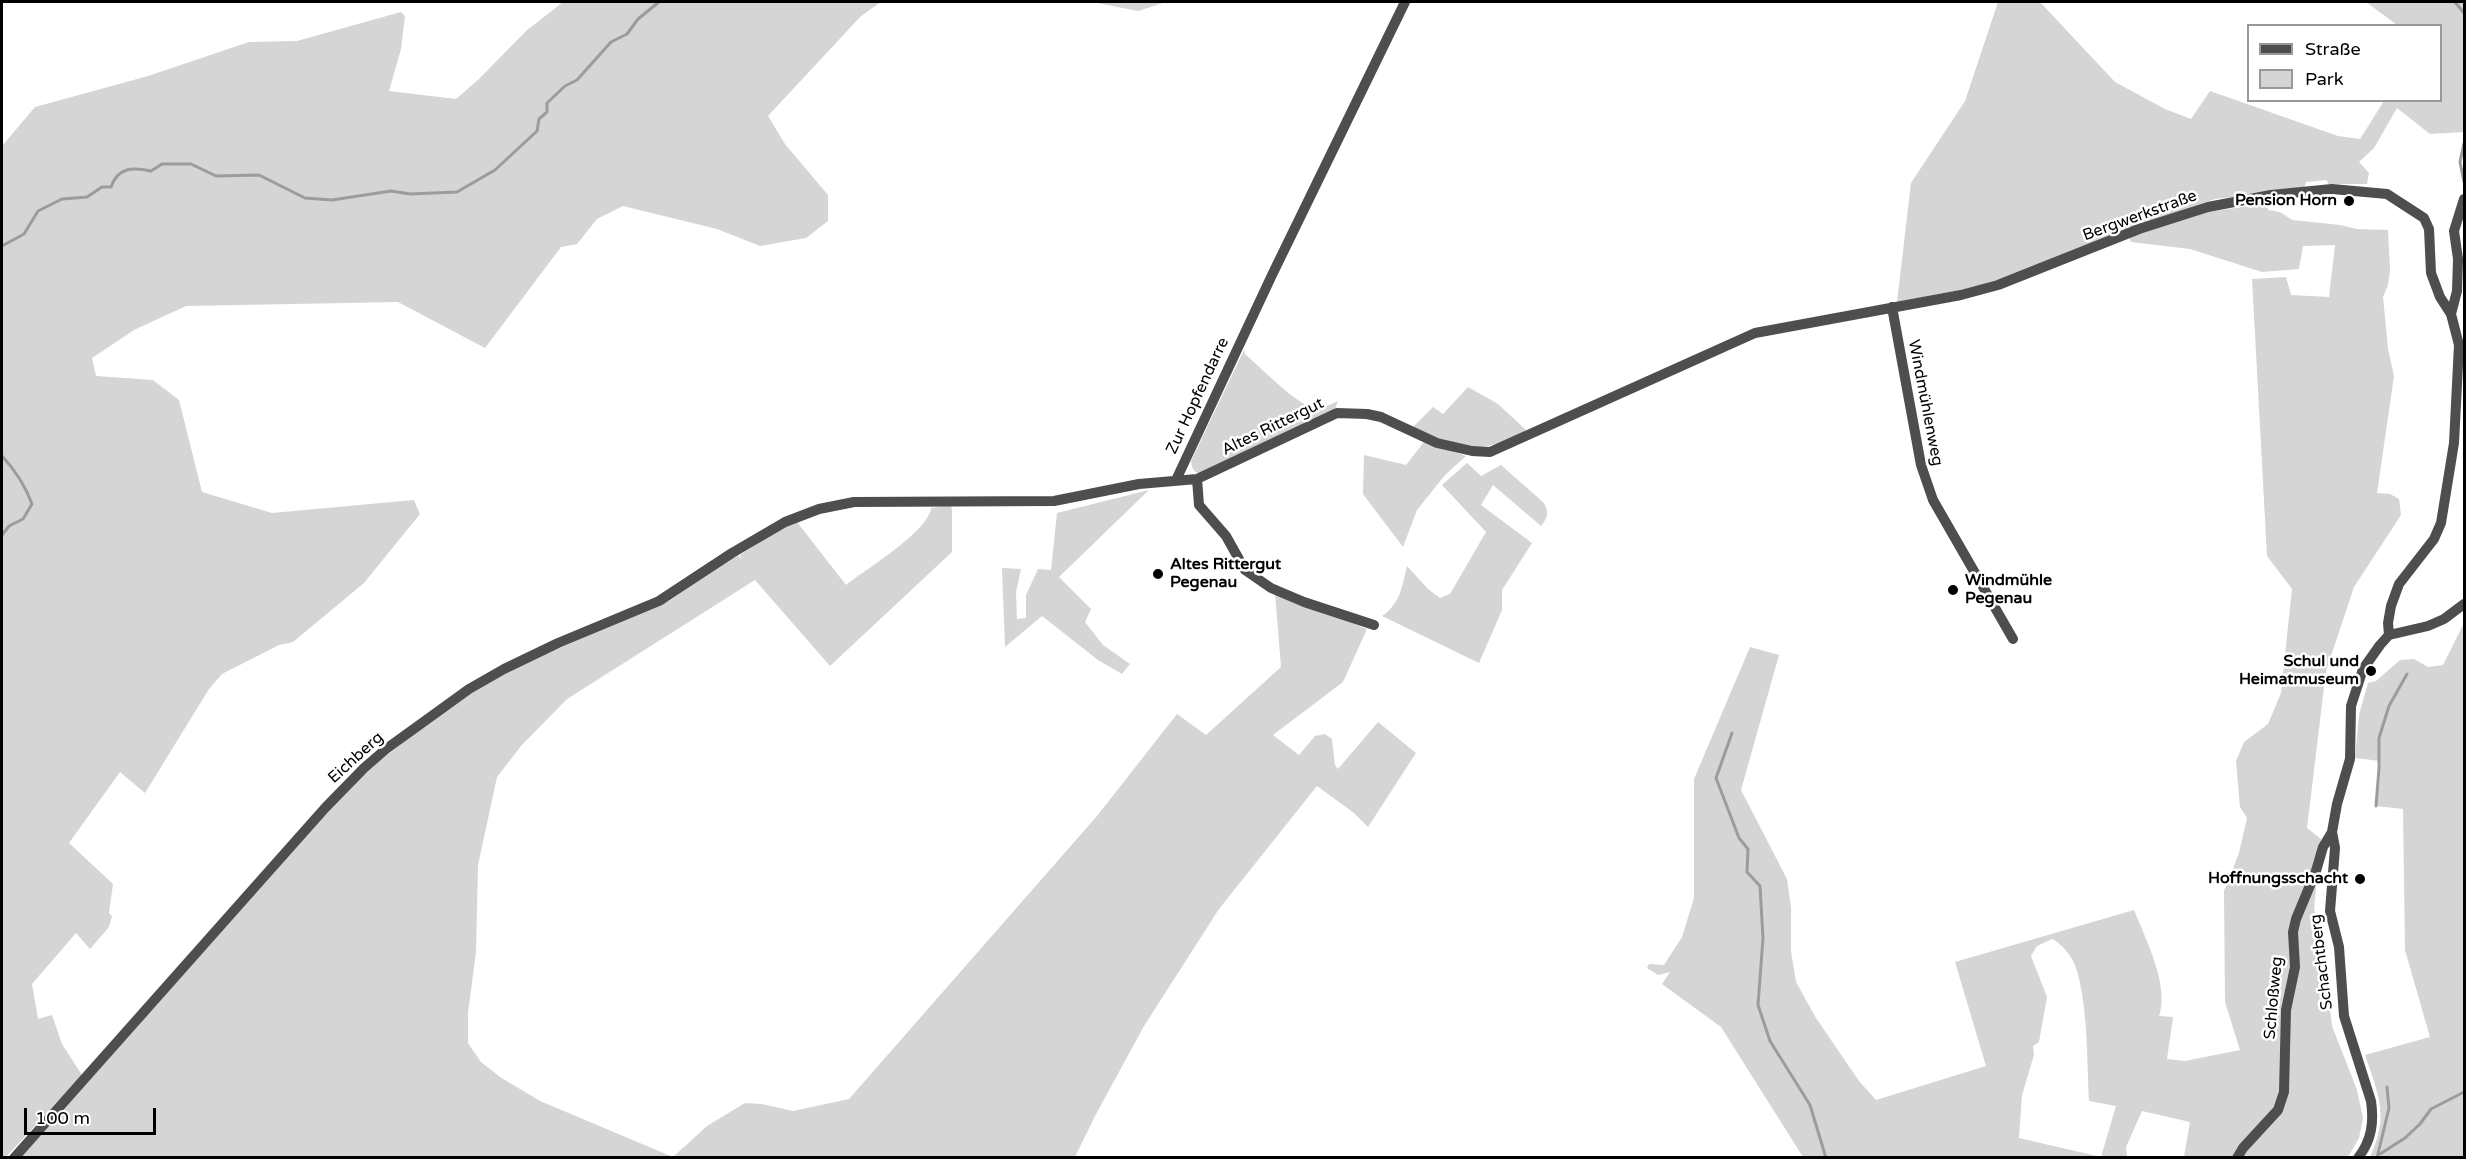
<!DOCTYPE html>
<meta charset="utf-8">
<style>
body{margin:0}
#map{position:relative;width:2466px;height:1159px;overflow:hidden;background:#fff;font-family:"Varela Round",sans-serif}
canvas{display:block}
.frame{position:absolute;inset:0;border:3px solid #000;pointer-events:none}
.legend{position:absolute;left:2247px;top:24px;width:195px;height:78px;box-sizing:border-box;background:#fff;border:2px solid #999;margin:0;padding:8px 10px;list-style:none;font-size:18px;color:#000}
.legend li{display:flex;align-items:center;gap:12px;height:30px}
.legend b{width:30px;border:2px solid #999}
.scale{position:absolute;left:24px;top:1108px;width:132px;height:27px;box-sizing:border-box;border:3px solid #000;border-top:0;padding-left:8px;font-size:18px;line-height:21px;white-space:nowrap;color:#000;-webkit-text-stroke:4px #fff;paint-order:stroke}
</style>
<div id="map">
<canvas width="2466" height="1159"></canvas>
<div class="frame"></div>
<ul class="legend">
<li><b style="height:8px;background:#4e4e4e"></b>Straße</li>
<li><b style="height:16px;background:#d5d5d5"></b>Park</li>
</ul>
<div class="scale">100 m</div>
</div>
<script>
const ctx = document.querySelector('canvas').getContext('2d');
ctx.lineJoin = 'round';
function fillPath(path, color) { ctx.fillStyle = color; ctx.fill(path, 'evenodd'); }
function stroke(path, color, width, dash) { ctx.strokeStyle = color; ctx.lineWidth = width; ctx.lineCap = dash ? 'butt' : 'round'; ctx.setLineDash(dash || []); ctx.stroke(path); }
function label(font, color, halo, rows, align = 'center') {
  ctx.font = font + ' "Varela Round",sans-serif'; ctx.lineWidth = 5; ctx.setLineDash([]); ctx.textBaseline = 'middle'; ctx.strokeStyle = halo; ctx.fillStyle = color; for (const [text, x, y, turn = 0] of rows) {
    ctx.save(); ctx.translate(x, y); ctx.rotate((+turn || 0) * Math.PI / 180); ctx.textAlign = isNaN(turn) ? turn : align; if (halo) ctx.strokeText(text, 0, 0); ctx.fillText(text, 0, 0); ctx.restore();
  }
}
fillPath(new Path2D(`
 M 563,2 L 881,2 L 861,16 L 768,116 L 785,144 L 828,195 L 828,221 L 806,238 L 760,246 L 717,229 L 623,206 L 597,219 L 577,244 L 561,247 L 485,348 L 398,302 L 186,306 L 134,330 L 92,358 L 96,376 L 153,380 L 179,400 L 202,492 L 272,513 L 414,500 L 420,514 L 364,583 L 293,642 L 279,645 L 222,674 L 209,689 L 145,793 L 120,772 L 69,843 L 113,884 L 109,913 L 112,916 L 109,927 L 90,949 L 76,933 L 32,984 L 38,1019 L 52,1015 L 62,1044 L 82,1075 L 6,1157 L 2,1158 L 2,146 L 35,107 L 148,76 L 249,42 L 297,41 L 401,12 L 405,16 L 401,49 L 389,91 L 456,99 L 479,79 L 526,31 Z
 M 1092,2 L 1166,2 L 1138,11 Z
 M 1998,2 L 2040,2 L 2115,82 L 2165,109 L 2191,119 L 2210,91 L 2338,136 L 2360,139 L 2384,101 L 2440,100 L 2440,26 L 2397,25 L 2366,2 L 2464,2 L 2464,132 L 2430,134 L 2397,108 L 2374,148 L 2359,162 L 2369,173 L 2367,184 L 2328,184 L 2327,180 L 2306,182 L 2304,188 L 2215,199 L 2111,235 L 2025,271 L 1971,288 L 1897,302 L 1911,183 L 1965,101 Z
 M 2268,203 L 2268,210 L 2280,212 L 2292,220 L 2340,225 L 2357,229 L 2388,230 L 2390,270 L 2388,285 L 2383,297 L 2388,349 L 2394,376 L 2377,493 L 2390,494 L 2399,499 L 2401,515 L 2354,587 L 2326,671 L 2307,828 L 2321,839 L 2314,908 L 2325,963 L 2332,1026 L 2357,1090 L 2363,1118 L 2359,1138 L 2348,1157 L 2184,1157 L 2190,1122 L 2142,1111 L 2126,1147 L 2127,1157 L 1803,1157 L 1721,1027 L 1662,984 L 1670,972 L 1658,975 L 1647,968 L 1649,964 L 1664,965 L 1682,937 L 1694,898 L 1694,779 L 1750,647 L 1779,655 L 1741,790 L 1787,879 L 1791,908 L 1791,951 L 1796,982 L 1816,1018 L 1859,1081 L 1876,1100 L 1986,1066 L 1955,962 L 2134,910 C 2145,938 2170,986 2159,1016 L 2173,1017 L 2167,1059 L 2185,1061 L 2240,1050 L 2225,1002 L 2224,891 L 2239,853 L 2247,818 L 2240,807 L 2236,761 L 2244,742 L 2268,724 L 2281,693 L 2292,589 L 2267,556 L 2252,279 L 2286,277 L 2291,295 L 2329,297 L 2335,245 L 2303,246 L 2299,269 L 2262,272 L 2190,249 L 2131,242 L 2129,237 L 2209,212 ZM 2052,939 C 2063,944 2074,959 2077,971 C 2088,1009 2087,1062 2089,1101 L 2116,1106 L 2101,1157 L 2019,1138 L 2022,1095 L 2034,1055 L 2033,1046 L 2039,1042 L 2047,997 L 2031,956 L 2037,946 Z
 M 1244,350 L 1245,354 C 1259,366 1299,407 1315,408 C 1323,409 1331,404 1338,401 L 1334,411 L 1203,474 C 1194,473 1192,470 1191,461 Z
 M 1468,387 L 1498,404 L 1526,430 C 1483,456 1456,450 1413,427 L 1433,407 L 1443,414 Z
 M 1424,442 L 1466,456 L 1445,475 L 1417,510 L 1403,547 L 1363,494 L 1364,455 L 1406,465 Z
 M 1467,463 L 1481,476 L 1501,465 L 1544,503 C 1549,513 1548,517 1541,526 L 1493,485 L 1481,505 L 1532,543 L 1502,590 L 1502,610 L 1479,663 L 1382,616 C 1400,604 1402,587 1407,566 L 1428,589 L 1440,598 L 1450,594 L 1486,532 L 1442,485 Z
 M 1149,490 L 1059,577 L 1091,609 L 1085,622 L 1103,645 L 1130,664 L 1122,674 L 1098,660 L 1042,616 L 1005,647 L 1002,568 L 1021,569 L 1016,592 L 1017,619 L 1026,618 L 1026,595 L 1038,569 L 1051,570 L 1057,513 Z
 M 945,506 L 951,506 L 952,510 L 952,552 L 830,666 L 755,580 L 567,699 L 521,746 L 497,777 L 478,865 L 476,952 L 468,1013 L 468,1043 L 481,1062 L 500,1077 L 540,1101 L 673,1157 L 707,1126 L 745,1103 L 762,1104 L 793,1111 L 849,1099 L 1097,816 L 1177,714 L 1206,735 L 1281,667 L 1275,593 L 1367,629 L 1343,682 L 1273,735 L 1299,755 L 1315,736 L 1325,734 L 1332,739 L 1335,765 L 1338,769 L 1378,722 L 1416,753 L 1368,827 L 1354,813 L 1317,786 L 1219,909 L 1144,1026 L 1095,1116 L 1075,1157 L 19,1158 L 275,872 L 339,797 L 372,767 L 463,696 L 522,664 L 669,601 L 738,555 L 741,559 L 740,555 L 781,529 L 797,522 L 846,585 C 865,570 929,531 931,508 Z
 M 2464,623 L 2464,1157 L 2370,1157 C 2389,1116 2379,1096 2365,1055 L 2430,1037 L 2405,950 L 2403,809 L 2376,806 L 2380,761 L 2355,758 L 2359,715 L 2368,683 L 2376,681 L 2400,660 L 2414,659 L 2428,667 L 2443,665 Z`), '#d5d5d5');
stroke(new Path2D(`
 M 2455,2 L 2464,13
 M 2464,143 L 2460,162 L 2464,182
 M 2,246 L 24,234 L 38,211 L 62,199 L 87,197 L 102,187 L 111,187 C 118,167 133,167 151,171 L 162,164 L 191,164 L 216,176 L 259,175 L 305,198 L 332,200 L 391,191 L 410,194 L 457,192 L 495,170 L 537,131 L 539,119 L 547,112 L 547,103 L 565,86 L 577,80 L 611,42 L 627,34 L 638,19 L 659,2
 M 2,456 C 16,471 25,485 32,504 L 23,519 L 9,526 L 2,535
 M 1732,733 L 1716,778 L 1739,838 L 1748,849 L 1747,872 L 1760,886 L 1763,938 L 1758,1005 L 1770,1041 L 1810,1105 L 1826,1158
 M 2376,806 L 2379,768 L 2379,738 L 2389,706 L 2407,674
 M 2380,1154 L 2405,1138 L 2420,1124 L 2431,1109 L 2464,1092
 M 2377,1158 L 2389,1108 L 2387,1087`), '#9c9c9c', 3);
stroke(new Path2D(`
 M 1892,307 L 1921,465 L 1933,500 L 2013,639
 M 2451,314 L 2457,291 L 2458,259 L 2454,231 L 2464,199
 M 1197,479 L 1199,505 L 1226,536 L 1245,570 L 1271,588 L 1304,602 L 1374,625
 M 1176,480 L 1272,275 L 1405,2
 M 14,1158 L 325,808 L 364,768 L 386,749 L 469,689 L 504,669 L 558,643 L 659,601 L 732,553 L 785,522 L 819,509 L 854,502 L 1054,501 L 1139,484 L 1197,479 L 1337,413 L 1367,414 L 1381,417 L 1437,443 L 1472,451 L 1490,452 L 1755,333 L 1961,295 L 1998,285 L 2139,229 L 2208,207 L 2271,195 L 2332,189 L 2387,194 L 2424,218 L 2429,229 L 2431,273 L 2440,297 L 2451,314 L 2459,345 L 2454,443 L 2441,523 L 2434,539 L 2399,584 L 2391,606 L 2388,623 L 2389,635
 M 2237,1158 L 2243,1148 L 2278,1110 L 2284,1092 L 2286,1010 L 2295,967 L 2293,932 L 2296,919 L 2316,871 L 2323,847 L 2332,832
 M 2358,1158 C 2372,1140 2374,1122 2371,1101 L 2344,1016 L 2339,947 L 2330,911 L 2335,848 L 2332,832 L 2337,804 L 2350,759 L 2351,706 L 2363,669 L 2380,645 L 2389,635 L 2428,626 L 2444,619 L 2464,604`), '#4e4e4e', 10);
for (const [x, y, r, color] of [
 [2349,201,6,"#000"],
 [1158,574,6,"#000"],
 [1953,590,6,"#000"],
 [2371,671,6,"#000"],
 [2360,879,6,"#000"]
]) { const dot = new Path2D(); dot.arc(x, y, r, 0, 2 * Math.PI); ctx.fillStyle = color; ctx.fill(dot); stroke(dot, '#fff', 2); }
label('bold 16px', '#000', '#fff', [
 ["Pension Horn",2337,201],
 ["Altes Rittergut",1170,565,"left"],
 ["Pegenau",1170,583,"left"],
 ["Windmühle",1965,581,"left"],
 ["Pegenau",1965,599,"left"],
 ["Schul und",2359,662],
 ["Heimatmuseum",2359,680],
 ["Hoffnungsschacht",2348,879]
], 'right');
label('16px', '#000', '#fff', [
 ["Bergwerkstraße",2140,216,-20],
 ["Zur Hopfendarre",1198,396,-65],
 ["Windmühlenweg",1925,403,79],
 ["Altes Rittergut",1273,427,-26],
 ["Eichberg",356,758,-42],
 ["Schachtberg",2322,962,-97],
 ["Schloßweg",2274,998,-85]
]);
</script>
